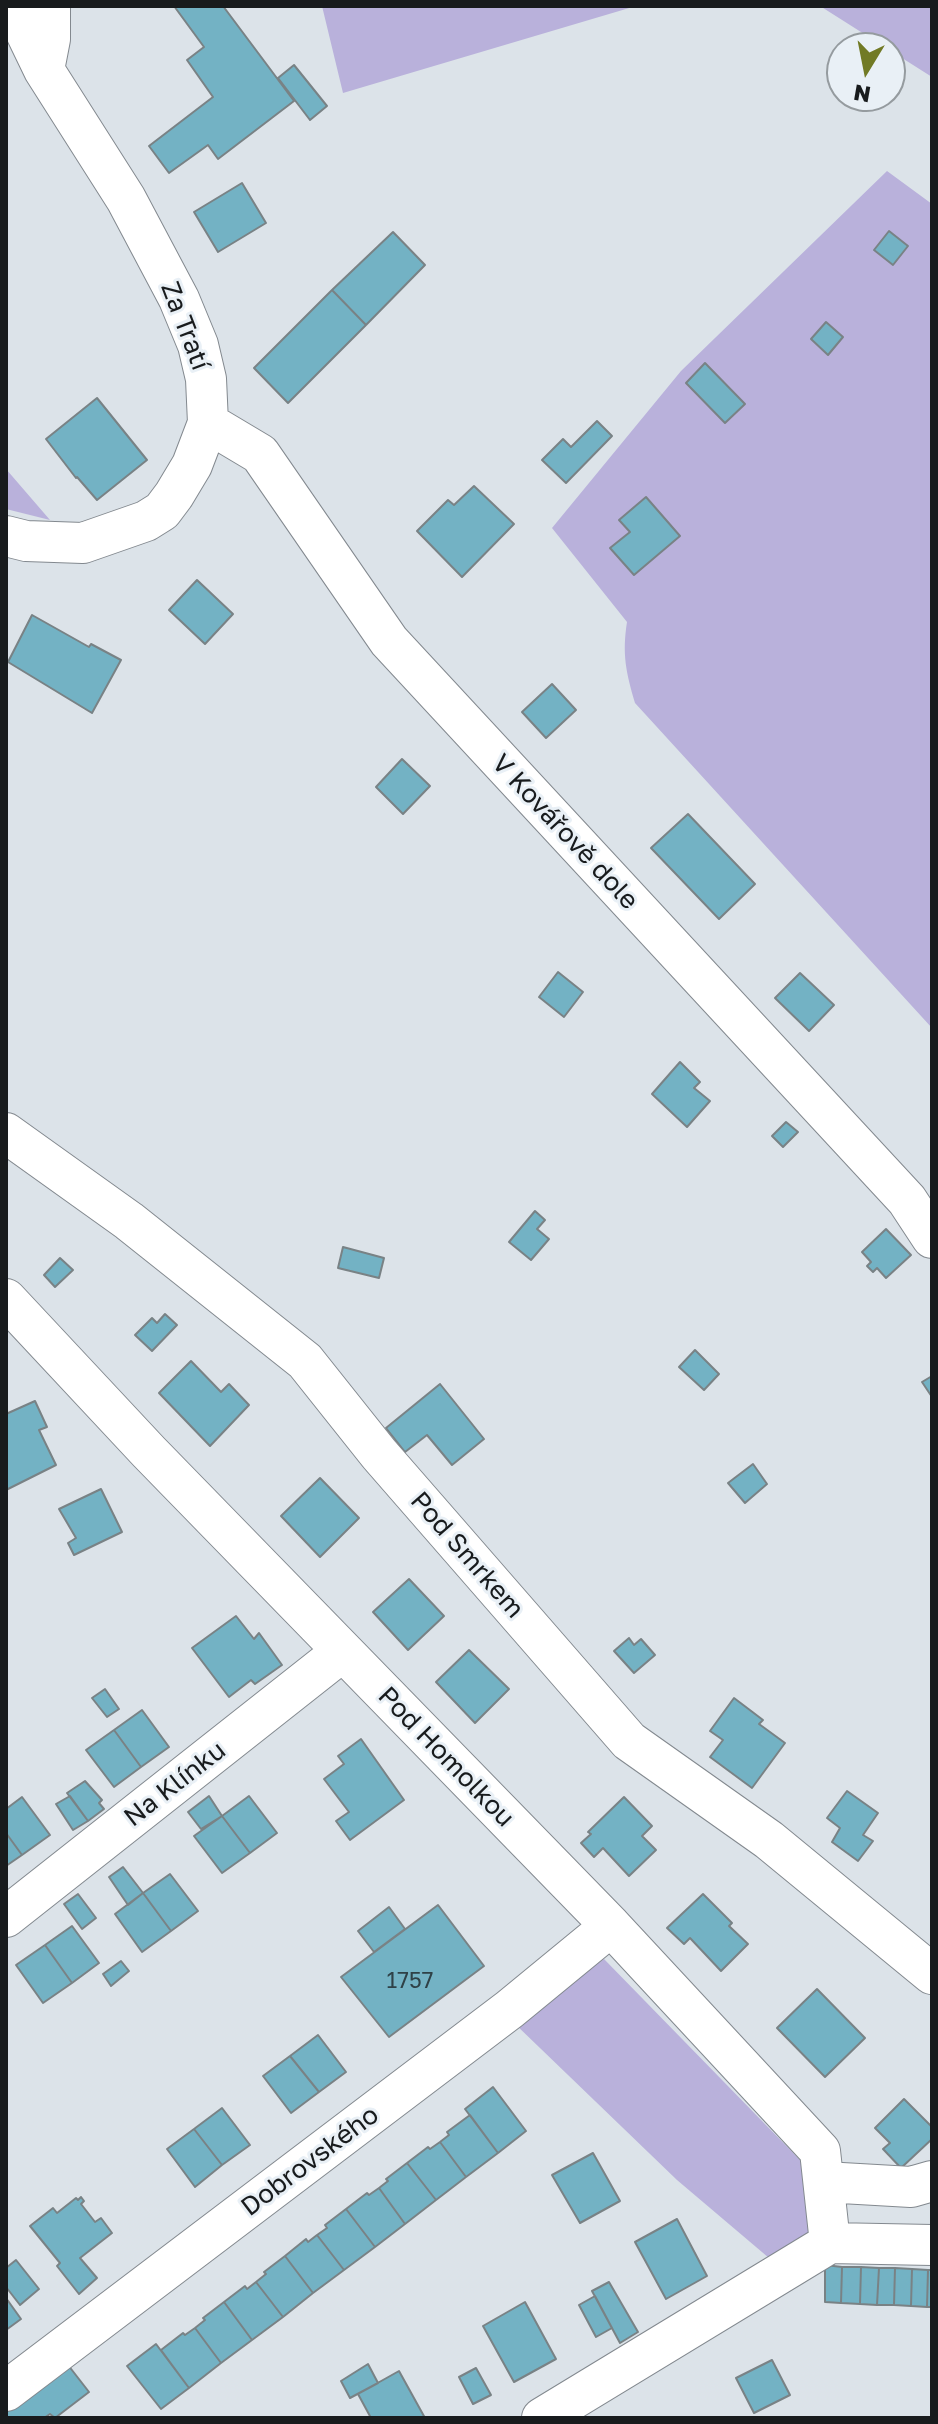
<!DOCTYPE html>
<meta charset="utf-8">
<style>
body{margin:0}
#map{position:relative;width:938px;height:2424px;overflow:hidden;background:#dce3e9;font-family:"Golos Text",sans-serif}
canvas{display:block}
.frame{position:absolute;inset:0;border:8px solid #181b1d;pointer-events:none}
.north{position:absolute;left:826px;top:32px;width:80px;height:80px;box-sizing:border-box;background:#e9f0f6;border:2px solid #959b9f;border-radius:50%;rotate:190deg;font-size:22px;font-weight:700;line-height:32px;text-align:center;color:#181b1d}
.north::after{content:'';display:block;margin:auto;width:28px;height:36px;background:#717a25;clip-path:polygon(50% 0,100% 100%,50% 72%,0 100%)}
</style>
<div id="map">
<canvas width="938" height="2424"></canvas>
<div class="frame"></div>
<div class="north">N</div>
</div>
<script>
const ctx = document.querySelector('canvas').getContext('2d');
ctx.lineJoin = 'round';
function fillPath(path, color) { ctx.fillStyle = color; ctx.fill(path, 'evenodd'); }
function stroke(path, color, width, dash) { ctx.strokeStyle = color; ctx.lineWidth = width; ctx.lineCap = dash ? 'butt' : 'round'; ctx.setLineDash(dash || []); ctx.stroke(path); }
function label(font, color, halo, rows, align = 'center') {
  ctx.font = font + ' "Golos Text",sans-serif'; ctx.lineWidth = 6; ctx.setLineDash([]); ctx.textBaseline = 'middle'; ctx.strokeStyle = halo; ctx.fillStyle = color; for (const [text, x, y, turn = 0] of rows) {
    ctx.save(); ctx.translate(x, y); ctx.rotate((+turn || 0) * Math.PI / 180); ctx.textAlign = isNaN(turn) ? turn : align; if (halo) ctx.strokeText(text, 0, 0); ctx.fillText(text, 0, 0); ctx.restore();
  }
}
fillPath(new Path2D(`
 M 322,6 L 636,6 L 343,93 Z
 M 820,6 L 932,6 L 932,77 Z
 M 887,171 L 932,204 L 932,1028 L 635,703 C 626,672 622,654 627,622 L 552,528 L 681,371 Z
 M 6,469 L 50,520 L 6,509 Z
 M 604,1959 L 842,2203 L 838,2221 L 769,2258 L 677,2180 L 513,2022 Z`), '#b9b1db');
const building = new Path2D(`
 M 174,6 L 223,6 L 294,101 L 218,159 L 208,145 L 169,173 L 149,146 L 213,97 L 187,60 L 204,47 Z
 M 294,65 L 327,106 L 310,120 L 278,78 Z
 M 242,183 L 266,223 L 218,252 L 194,212 Z
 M 889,231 L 908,246 L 893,265 L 874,250 Z
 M 393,232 L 425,265 L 366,325 L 332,290 Z
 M 332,290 L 366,325 L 288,403 L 254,368 Z
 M 826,322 L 843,337 L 828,355 L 811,339 Z
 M 705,363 L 745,404 L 725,423 L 686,383 Z
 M 97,398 L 147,460 L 97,500 L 77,477 L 76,478 L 46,439 Z
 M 597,421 L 612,436 L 566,483 L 542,460 L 563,439 L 571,447 Z
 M 474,486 L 514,524 L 462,577 L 417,531 L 448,500 L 454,505 Z
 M 646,497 L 680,536 L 634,575 L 610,548 L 630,532 L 619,520 Z
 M 197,580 L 233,614 L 205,644 L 169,610 Z
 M 32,615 L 89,647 L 91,644 L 121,660 L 92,713 L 8,662 Z
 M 552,684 L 576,710 L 546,738 L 522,712 Z
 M 402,759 L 430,786 L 403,814 L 376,787 Z
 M 688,814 L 755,884 L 719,919 L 651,848 Z
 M 558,972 L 583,992 L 564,1017 L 539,997 Z
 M 800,973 L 834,1005 L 809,1031 L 775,998 Z
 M 680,1062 L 700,1082 L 694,1088 L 710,1101 L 687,1127 L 652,1094 Z
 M 786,1122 L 798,1132 L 783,1147 L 772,1136 Z
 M 535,1211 L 545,1220 L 537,1229 L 549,1239 L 531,1260 L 509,1242 Z
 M 886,1229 L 911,1255 L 886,1278 L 877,1268 L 873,1272 L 867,1266 L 871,1262 L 862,1252 Z
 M 343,1247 L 384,1258 L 379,1278 L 338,1268 Z
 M 60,1258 L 73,1270 L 55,1287 L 44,1275 Z
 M 165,1314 L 177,1325 L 152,1351 L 135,1335 L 152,1318 L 157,1323 Z
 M 695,1350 L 719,1374 L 704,1390 L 679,1367 Z
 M 191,1361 L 221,1392 L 229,1384 L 249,1405 L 210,1446 L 159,1393 Z
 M 932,1376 L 932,1397 L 922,1382 Z
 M 440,1384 L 484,1439 L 452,1465 L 427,1435 L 405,1452 L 386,1428 Z
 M 35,1401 L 47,1427 L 39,1430 L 56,1465 L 6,1490 L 6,1414 Z
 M 753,1464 L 767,1484 L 745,1503 L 728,1483 Z
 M 320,1478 L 359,1518 L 320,1557 L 281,1516 Z
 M 101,1489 L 122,1532 L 74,1555 L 68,1543 L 76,1538 L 59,1509 Z
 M 409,1579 L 444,1616 L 408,1650 L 373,1612 Z
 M 236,1616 L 254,1639 L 259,1633 L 282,1665 L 255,1684 L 251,1680 L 229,1697 L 192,1648 Z
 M 629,1638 L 634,1645 L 641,1639 L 655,1655 L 634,1673 L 614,1651 Z
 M 469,1650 L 509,1689 L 475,1723 L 436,1682 Z
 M 105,1689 L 119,1709 L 107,1717 L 92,1698 Z
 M 734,1698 L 763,1720 L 759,1724 L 785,1743 L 752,1788 L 710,1757 L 723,1740 L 710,1731 Z
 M 142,1710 L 169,1747 L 141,1767 L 114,1730 Z
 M 114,1730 L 141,1767 L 114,1787 L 86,1750 Z
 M 361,1739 L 404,1800 L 350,1840 L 336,1821 L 349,1812 L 324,1779 L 344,1764 L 338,1756 Z
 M 85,1781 L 102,1800 L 99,1803 L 104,1809 L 88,1821 L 67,1793 Z
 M 847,1791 L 878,1813 L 863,1835 L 873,1841 L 858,1861 L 832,1842 L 840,1828 L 827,1818 Z
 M 70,1796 L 88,1821 L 73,1830 L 56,1804 Z
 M 209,1796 L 222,1816 L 201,1829 L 188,1812 Z
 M 249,1796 L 277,1833 L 250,1853 L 222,1816 Z
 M 22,1797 L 50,1835 L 22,1855 L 6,1833 L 6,1809 Z
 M 624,1797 L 652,1826 L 642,1836 L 656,1850 L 629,1876 L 603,1848 L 594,1857 L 581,1843 L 591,1834 L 588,1832 Z
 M 222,1816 L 250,1853 L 222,1873 L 194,1836 Z
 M 6,1833 L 22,1855 L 6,1866 Z
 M 123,1867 L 143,1893 L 128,1905 L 109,1877 Z
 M 170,1874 L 198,1911 L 171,1931 L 143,1893 Z
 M 143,1893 L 171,1931 L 142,1952 L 115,1914 Z
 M 78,1894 L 96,1918 L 82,1929 L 64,1904 Z
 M 703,1894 L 732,1923 L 729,1926 L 748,1944 L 721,1971 L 690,1938 L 684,1944 L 667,1928 Z
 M 438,1905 L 484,1966 L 389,2037 L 341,1977 Z
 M 389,1907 L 405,1929 L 374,1952 L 358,1931 Z
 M 72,1926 L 99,1963 L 72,1983 L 45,1945 Z
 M 45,1945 L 72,1983 L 43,2003 L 16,1965 Z
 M 121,1961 L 129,1971 L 111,1986 L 103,1974 Z
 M 817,1989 L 865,2038 L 825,2077 L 777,2028 Z
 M 318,2035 L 346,2072 L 319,2092 L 290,2056 Z
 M 290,2056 L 319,2092 L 291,2113 L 263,2076 Z
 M 493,2087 L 526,2131 L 498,2153 L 465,2109 Z
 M 904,2099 L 932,2127 L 932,2139 L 901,2168 L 883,2149 L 890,2143 L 875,2128 Z
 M 222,2108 L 250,2145 L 222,2165 L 194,2129 Z
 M 470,2115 L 498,2153 L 466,2177 L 440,2142 L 449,2135 L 447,2132 Z
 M 194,2129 L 222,2165 L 195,2187 L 167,2149 Z
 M 440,2142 L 466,2177 L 436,2200 L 407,2163 L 428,2147 L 430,2149 Z
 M 593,2153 L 620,2201 L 580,2223 L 552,2175 Z
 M 407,2163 L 436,2200 L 405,2224 L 379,2188 L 388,2181 L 386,2179 Z
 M 379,2188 L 405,2224 L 375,2247 L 346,2209 L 367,2193 L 369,2195 Z
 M 81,2197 L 84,2201 L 81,2204 L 95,2222 L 101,2218 L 112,2233 L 80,2258 L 97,2278 L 79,2294 L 57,2266 L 60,2263 L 30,2226 L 53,2208 L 57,2213 L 76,2198 L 78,2200 Z
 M 346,2209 L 375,2247 L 344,2270 L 317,2235 L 327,2228 L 325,2225 Z
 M 677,2219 L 707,2276 L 666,2299 L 635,2242 Z
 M 317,2235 L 344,2270 L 313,2293 L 285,2256 L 306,2239 L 308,2242 Z
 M 285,2256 L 313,2293 L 283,2317 L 256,2282 L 266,2274 L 264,2272 Z
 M 16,2260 L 39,2289 L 20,2305 L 6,2287 L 6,2268 Z
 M 825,2265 L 842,2267 L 841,2303 L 825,2302 Z
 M 842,2267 L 861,2267 L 860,2304 L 841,2303 Z
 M 861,2267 L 879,2268 L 877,2305 L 860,2304 Z
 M 879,2268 L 895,2268 L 894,2305 L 877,2305 Z
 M 895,2268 L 912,2269 L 911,2306 L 894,2305 Z
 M 912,2269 L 928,2270 L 927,2307 L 911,2306 Z
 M 928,2270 L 932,2270 L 932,2307 L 927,2307 Z
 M 256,2282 L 283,2317 L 252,2340 L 224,2302 L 245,2286 L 247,2289 Z
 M 609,2282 L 638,2332 L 620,2343 L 592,2291 Z
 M 595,2296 L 612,2328 L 596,2337 L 579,2305 Z
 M 6,2298 L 21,2319 L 6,2330 Z
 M 224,2302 L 252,2340 L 221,2363 L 195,2328 L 205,2320 L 203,2318 Z
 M 525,2302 L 556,2359 L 514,2382 L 483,2326 Z
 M 195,2328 L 221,2363 L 189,2388 L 161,2350 L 183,2333 L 185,2335 Z
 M 156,2344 L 189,2388 L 161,2409 L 127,2366 Z
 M 772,2360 L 790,2395 L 754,2413 L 736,2378 Z
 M 368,2364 L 378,2383 L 350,2398 L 341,2381 Z
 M 68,2365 L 89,2392 L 55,2418 L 50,2414 L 44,2418 L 6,2418 L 6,2412 Z
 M 476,2368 L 491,2395 L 473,2404 L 459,2377 Z
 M 399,2371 L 425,2418 L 371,2418 L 358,2394 Z`);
fillPath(building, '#73b2c4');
stroke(building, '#798285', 2);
const street = new Path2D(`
 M 44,70 L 50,39 L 50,6
 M 208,423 L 260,454 L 389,641 L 907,1200 L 932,1238
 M 6,536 L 26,541 L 83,543 L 146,521 L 162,511 L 174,495 L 192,465 L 208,423 L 206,379 L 198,345 L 179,299 L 126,199 L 44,70 L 13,6
 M 6,1133 L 129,1221 L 305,1361 L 379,1454 L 629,1741 L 769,1840 L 932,1974
 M 6,1299 L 149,1452 L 611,1926 L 820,2151 L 830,2243
 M 6,1917 L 343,1651
 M 824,2182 L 911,2187 L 932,2181
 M 6,2391 L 510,2009 L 611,1926
 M 542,2418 L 830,2243 L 932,2245`);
stroke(street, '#83898f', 42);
stroke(street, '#fff', 40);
label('22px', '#2f4147', null, [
 ["1757",410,1981]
]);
label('26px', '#181b1d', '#e9f0f6', [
 ["Za Tratí",185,326,69],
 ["V Kovářově dole",565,832,47],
 ["Pod Smrkem",467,1555,49],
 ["Pod Homolkou",446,1757,46],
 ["Na Klínku",175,1784,-38],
 ["Dobrovského",310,2161,-37]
]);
</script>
